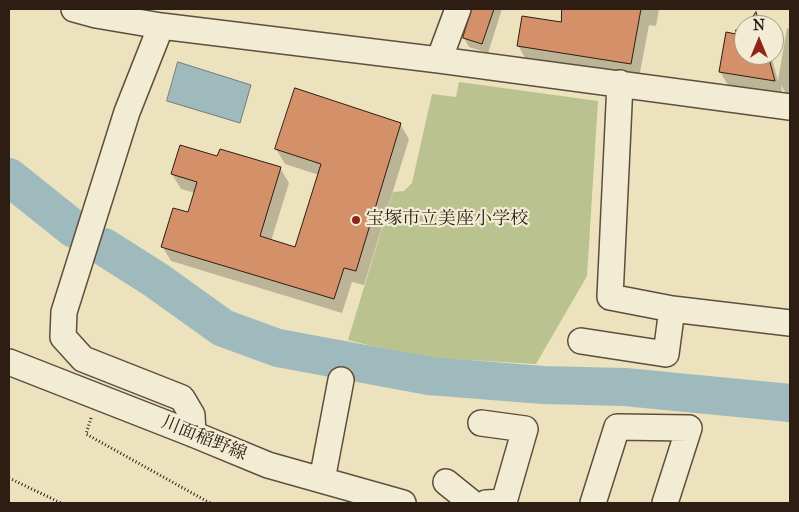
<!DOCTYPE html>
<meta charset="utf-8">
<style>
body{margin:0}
#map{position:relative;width:799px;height:512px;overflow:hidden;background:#ece2bd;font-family:"IM FELL Great Primer",serif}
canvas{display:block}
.frame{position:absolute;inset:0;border:10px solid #2e1d13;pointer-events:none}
.north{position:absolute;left:734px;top:15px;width:50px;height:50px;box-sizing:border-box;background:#f3ecd4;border:1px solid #a49987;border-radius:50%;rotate:0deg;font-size:14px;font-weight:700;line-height:20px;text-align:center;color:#2e1d13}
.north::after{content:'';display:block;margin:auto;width:18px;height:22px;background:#8f2418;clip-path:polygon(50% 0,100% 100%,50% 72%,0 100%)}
</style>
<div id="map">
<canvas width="799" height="512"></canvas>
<div class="frame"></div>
<div class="north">N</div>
</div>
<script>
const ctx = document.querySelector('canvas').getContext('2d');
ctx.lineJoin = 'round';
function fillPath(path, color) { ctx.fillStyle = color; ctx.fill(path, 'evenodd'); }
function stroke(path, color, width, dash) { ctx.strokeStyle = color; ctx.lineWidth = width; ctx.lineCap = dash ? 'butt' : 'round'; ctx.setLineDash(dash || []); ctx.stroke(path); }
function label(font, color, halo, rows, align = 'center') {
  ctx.font = font + ' "IM FELL Great Primer","Noto Serif JP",serif'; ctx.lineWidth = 4.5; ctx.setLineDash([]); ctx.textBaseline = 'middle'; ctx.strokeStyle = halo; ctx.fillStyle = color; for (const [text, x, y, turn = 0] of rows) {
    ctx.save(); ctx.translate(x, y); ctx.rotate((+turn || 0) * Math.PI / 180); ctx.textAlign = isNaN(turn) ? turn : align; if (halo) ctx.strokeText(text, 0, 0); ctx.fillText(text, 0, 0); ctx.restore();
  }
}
fillPath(new Path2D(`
 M 459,82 L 598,101 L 587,276 L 536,364 L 417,357 L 348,340 L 393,192 L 404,191 L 412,183 L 432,94 L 456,97 Z`), '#bac28f');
const water = new Path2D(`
 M 178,62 L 251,85 L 240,123 L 167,101 Z`);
fillPath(water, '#9fbabd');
stroke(water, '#727b79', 1);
fillPath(new Path2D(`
 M 472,9 L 502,9 L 488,53 L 469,47 L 464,38 L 473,14 Z
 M 594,9 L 659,9 L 656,26 L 649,25 L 639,78 L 526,60 L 518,45 L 590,28 Z
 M 787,28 L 790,29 L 790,95 L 786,94 L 781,85 L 782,94 L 728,85 L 720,72 L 727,33 L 744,33 L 744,55 L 771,55 L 778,81 Z
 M 400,124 L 409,139 L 364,285 L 352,282 L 342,313 L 171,261 L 162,246 L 189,214 L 195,193 L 181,189 L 172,174 L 218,158 L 280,168 L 289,183 L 271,241 L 296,249 L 319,175 L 285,164 L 276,149 Z`), '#0003');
stroke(new Path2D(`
 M 9,177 L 74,229
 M 104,247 L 156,280 L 223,328 L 278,348 L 429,376 L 543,385 L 625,387 L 790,403`), '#9fbabd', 38);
const building = new Path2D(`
 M 472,9 L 494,9 L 482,44 L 463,38 Z
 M 562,9 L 641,9 L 631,64 L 517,46 L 522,16 L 561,22 Z
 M 756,12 L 760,25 L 748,25 Z
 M 736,30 L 744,31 L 744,55 L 768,55 L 775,81 L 719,72 L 726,32 L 736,34 Z
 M 295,88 L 401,123 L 356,271 L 344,268 L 334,299 L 161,247 L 173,208 L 188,212 L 197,182 L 171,174 L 180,145 L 217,156 L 220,149 L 281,167 L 260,236 L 295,247 L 321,164 L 275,149 Z`);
fillPath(building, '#d49069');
stroke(building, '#2e1d13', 1);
const minor = new Path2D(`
 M 74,9 L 96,15 L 161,26 L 439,60 L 790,107
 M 161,26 L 127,112 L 64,312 L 63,337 L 83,359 L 182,398 L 192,415 L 193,434
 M 439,60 L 458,9
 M 620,83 L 610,297 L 672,309 L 790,323
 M 581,341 L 666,354 L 672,309
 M 9,362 L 193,434 L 268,465 L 403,503
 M 481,423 L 525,429 L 504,502 L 486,503
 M 322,480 L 341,380
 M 446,482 L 472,503
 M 593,503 L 617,427 L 689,428 L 665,503`);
stroke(minor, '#5e4e3e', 28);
stroke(new Path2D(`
 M 91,418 L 86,434 L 210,503
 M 9,478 L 61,503`), '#2e1d13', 3, [1, 2.5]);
stroke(minor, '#f3ecd4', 25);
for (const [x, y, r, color] of [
 [356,220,5,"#8f2418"]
]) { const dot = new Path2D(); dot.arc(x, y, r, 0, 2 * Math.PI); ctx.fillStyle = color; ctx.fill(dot); stroke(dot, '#f3ecd4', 2); }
label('18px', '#2e1d13', '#f3ecd4', [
 ["宝塚市立美座小学校",366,220]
], 'left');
label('18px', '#2e1d13', '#f3ecd4', [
 ["川面稲野線",204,439,22]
]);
</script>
